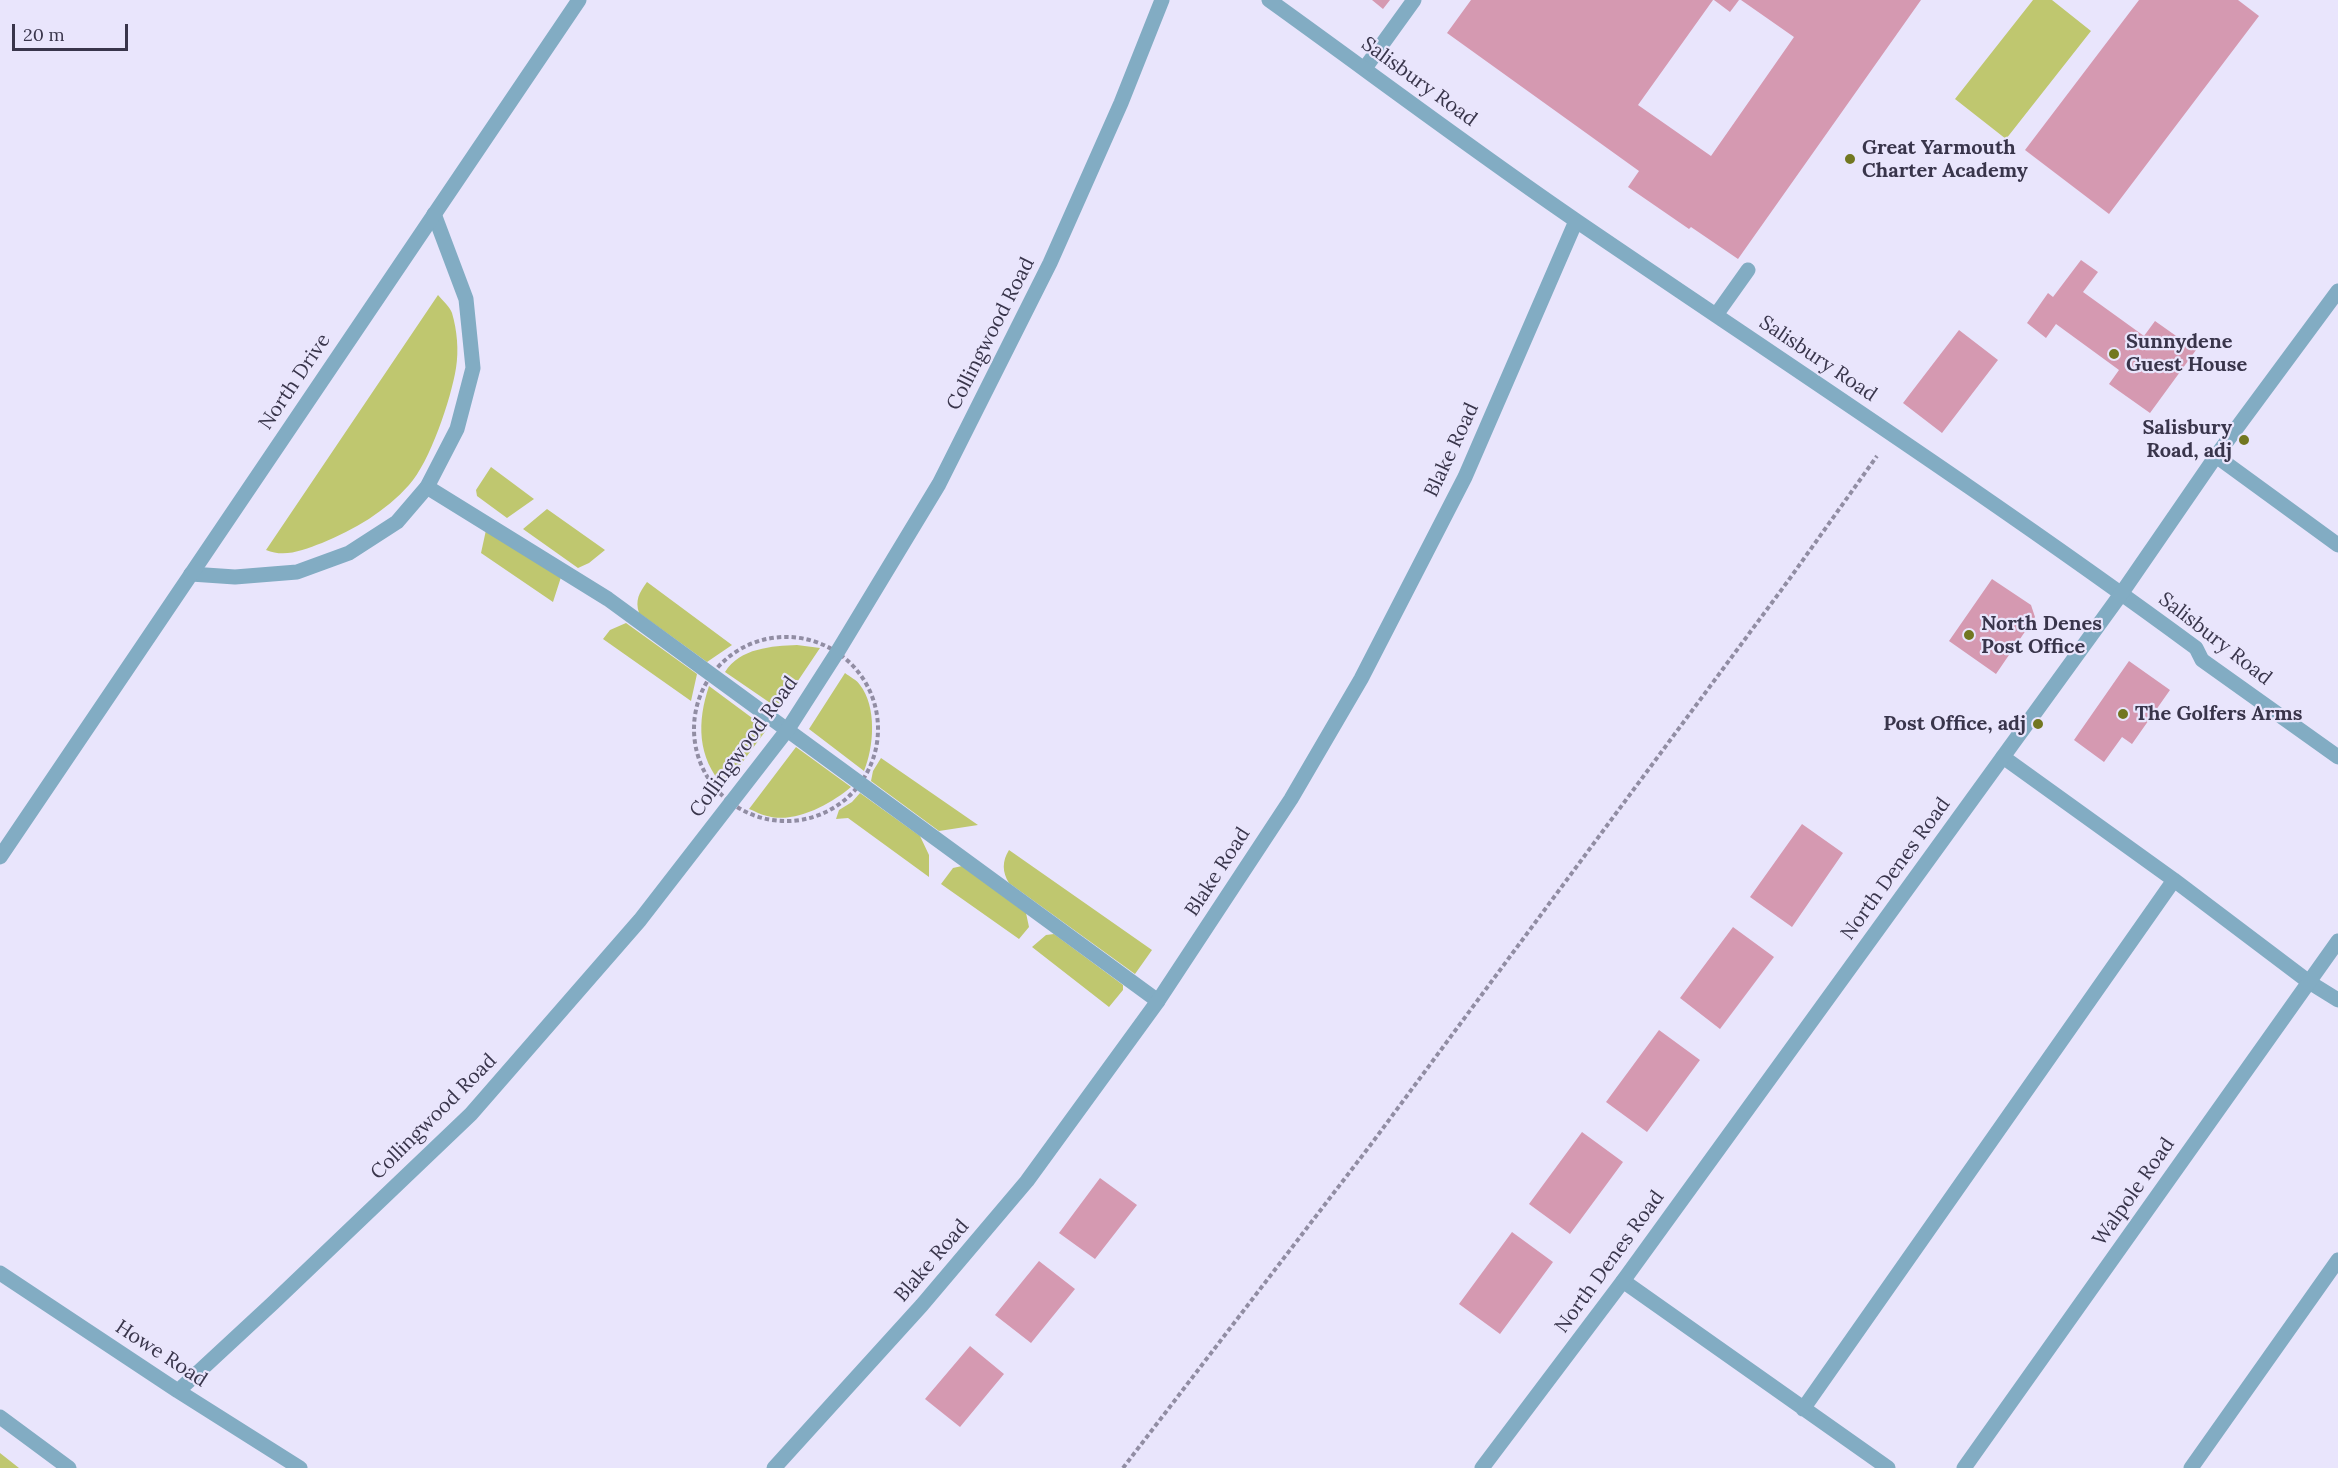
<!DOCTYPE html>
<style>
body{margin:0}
#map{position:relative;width:2338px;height:1468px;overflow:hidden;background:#e9e5fc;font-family:Lora,serif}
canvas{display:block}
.scale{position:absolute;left:12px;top:24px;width:116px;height:27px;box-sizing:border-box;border:3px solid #39354b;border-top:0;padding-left:8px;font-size:18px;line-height:21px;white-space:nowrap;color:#39354b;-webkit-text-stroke:4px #e9e5fc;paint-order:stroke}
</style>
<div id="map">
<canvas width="2338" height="1468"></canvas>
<div class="scale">20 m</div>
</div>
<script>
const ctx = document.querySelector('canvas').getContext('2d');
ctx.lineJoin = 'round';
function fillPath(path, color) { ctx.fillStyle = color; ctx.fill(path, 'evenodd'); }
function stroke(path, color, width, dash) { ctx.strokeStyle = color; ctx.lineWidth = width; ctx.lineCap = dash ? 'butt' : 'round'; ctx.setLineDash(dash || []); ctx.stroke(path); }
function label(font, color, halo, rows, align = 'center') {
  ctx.font = font + ' Lora,serif'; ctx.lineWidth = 4.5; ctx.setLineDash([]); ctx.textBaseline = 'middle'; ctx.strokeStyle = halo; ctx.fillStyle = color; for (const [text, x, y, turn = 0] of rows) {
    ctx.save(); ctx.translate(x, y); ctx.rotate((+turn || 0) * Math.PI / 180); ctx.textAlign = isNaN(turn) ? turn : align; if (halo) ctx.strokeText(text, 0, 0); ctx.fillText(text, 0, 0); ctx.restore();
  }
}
fillPath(new Path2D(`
 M 2033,0 L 2052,0 L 2091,31 L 2006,139 L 1955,99 Z
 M 438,295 C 443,301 450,307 452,313 C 457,330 459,350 456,368 C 451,399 430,462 409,485 C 386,511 354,530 322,543 C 303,550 285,558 266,550 Z
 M 491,467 L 534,499 L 507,518 L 477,496 L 476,490 Z
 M 547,509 L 605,550 L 589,563 L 578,568 L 523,529 Z
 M 488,521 L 562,574 L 553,602 L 481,553 Z
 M 647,582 L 732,645 L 707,662 L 639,613 C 635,600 639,593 647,582 Z
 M 626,623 L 697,674 L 691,701 L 603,639 L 610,630 Z
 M 797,645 L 820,648 L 779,709 L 725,672 C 740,648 772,646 797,645 Z
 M 845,673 C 850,677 857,680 860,685 C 877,707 874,747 864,771 L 809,729 Z
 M 709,686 L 767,729 L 724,787 C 697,757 697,722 709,686 Z
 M 796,747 L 851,787 C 831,804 795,824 767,816 C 761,815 755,811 749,809 Z
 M 881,758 L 978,825 L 939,831 L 871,781 L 873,771 Z
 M 860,793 L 920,836 L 929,855 L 929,877 L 848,818 L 836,819 L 839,810 L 852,802 Z
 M 1009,850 L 1152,950 L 1135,974 L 1009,883 C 1002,872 1002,861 1009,850 Z
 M 962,866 L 1026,913 L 1029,927 L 1019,939 L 941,884 L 953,868 Z
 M 1054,934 L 1123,985 L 1123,990 L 1109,1007 L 1032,947 L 1046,935 Z
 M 0,1453 L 19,1468 L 0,1468 Z`), '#bfc76f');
fillPath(new Path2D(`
 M 1372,0 L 1390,0 L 1383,9 Z
 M 1471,0 L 1713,0 L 1638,105 L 1711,156 L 1794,37 L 1741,0 L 1921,0 L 1738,259 L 1691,227 L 1689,229 L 1628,187 L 1639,171 L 1447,33 Z
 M 1714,0 L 1739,0 L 1730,12 Z
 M 2139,0 L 2238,0 L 2259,16 L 2109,214 L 2025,150 Z
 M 2081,260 L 2098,272 L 2083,292 L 2144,336 L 2155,321 L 2196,350 L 2150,413 L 2109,384 L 2119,370 L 2056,324 L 2046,338 L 2027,323 L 2048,293 L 2053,297 Z
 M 1959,330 L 1998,360 L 1942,433 L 1903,403 Z
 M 1992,579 L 2031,605 L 2035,617 L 1996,674 L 1949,641 Z
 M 2129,661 L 2170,690 L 2132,744 L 2122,737 L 2104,762 L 2074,740 Z
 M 1802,824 L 1843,853 L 1792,927 L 1750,897 Z
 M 1733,927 L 1774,957 L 1720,1029 L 1680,998 Z
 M 1659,1030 L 1700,1060 L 1647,1132 L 1606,1102 Z
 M 1582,1132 L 1623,1162 L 1570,1234 L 1529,1204 Z
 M 1100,1178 L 1137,1205 L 1095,1259 L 1059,1233 Z
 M 1512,1232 L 1553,1262 L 1500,1334 L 1459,1304 Z
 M 1039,1261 L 1075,1289 L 1031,1343 L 995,1315 Z
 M 970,1346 L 1004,1374 L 960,1427 L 925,1399 Z`), '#d599b1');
stroke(new Path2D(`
 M694 729a92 92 0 1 1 184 0a92 92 0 1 1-184 0Z
 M 1123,1468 L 1372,1143 L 1788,581 L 1877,456`), '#918da3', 4, [4.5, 3]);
stroke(new Path2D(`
 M 1365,68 L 1414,0
 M 1716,315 L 1748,270
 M 2216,456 L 2338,545
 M 427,487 L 608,599 L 1158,1001
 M 2003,757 L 2174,880 L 2309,982 L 2338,1000
 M 1623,1281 L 1888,1468
 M 1803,1409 L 2174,880
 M 2191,1468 L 2338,1260`), '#82acc3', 15);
stroke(new Path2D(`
 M 1269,0 C 1372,74 1474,151 1578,222 C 1785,363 1995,500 2196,648 L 2202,660 L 2338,757
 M 191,574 L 235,577 L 297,572 L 349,553 L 397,522 L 427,487 L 457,429 L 473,368 L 466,299 L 434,214
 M 0,1273 L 178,1391 L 300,1468
 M 178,1391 L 273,1303 L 471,1114 L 640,920 L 788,729 L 838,651 L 939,484 L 1050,263 L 1121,103 L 1162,0
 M 774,1468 L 922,1305 L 1027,1181 L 1158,1001 L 1291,799 L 1361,679 L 1465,477 L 1576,221
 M 1964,1468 L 2338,941`), '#82acc3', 15);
stroke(new Path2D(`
 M 0,857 L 579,0
 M 0,1417 L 69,1468
 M 1482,1468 L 1623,1281 L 2121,594 L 2216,456 L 2338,291`), '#82acc3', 15);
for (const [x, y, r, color] of [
 [1850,159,6,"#727720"],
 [2114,354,6,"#727720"],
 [2244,440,6,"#727720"],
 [1969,635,6,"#727720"],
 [2123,714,6,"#727720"],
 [2038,724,6,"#727720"]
]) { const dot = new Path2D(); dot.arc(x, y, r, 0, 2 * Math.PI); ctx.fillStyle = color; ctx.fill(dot); stroke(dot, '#e9e5fc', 2); }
label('20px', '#39354b', '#e9e5fc', [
 ["Salisbury Road",1419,82,36],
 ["Collingwood Road",991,334,-63],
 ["Salisbury Road",1818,359,34],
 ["North Drive",295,382,-56],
 ["Blake Road",1452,450,-65],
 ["Salisbury Road",2215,639,38],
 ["Collingwood Road",744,747,-54],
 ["North Denes Road",1896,869,-54],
 ["Blake Road",1218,872,-57],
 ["Collingwood Road",434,1117,-45],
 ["Walpole Road",2134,1192,-55],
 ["Blake Road",932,1261,-49],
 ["North Denes Road",1610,1262,-54],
 ["Howe Road",161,1354,33]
]);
label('bold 20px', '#39354b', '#e9e5fc', [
 ["Great Yarmouth",1862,148],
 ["Charter Academy",1862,171],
 ["Sunnydene",2126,342],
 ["Guest House",2126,365],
 ["Salisbury",2232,428,"right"],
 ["Road, adj",2232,451,"right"],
 ["North Denes",1981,624],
 ["Post Office",1981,647],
 ["The Golfers Arms",2135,714],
 ["Post Office, adj",2026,724,"right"]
], 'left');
</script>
